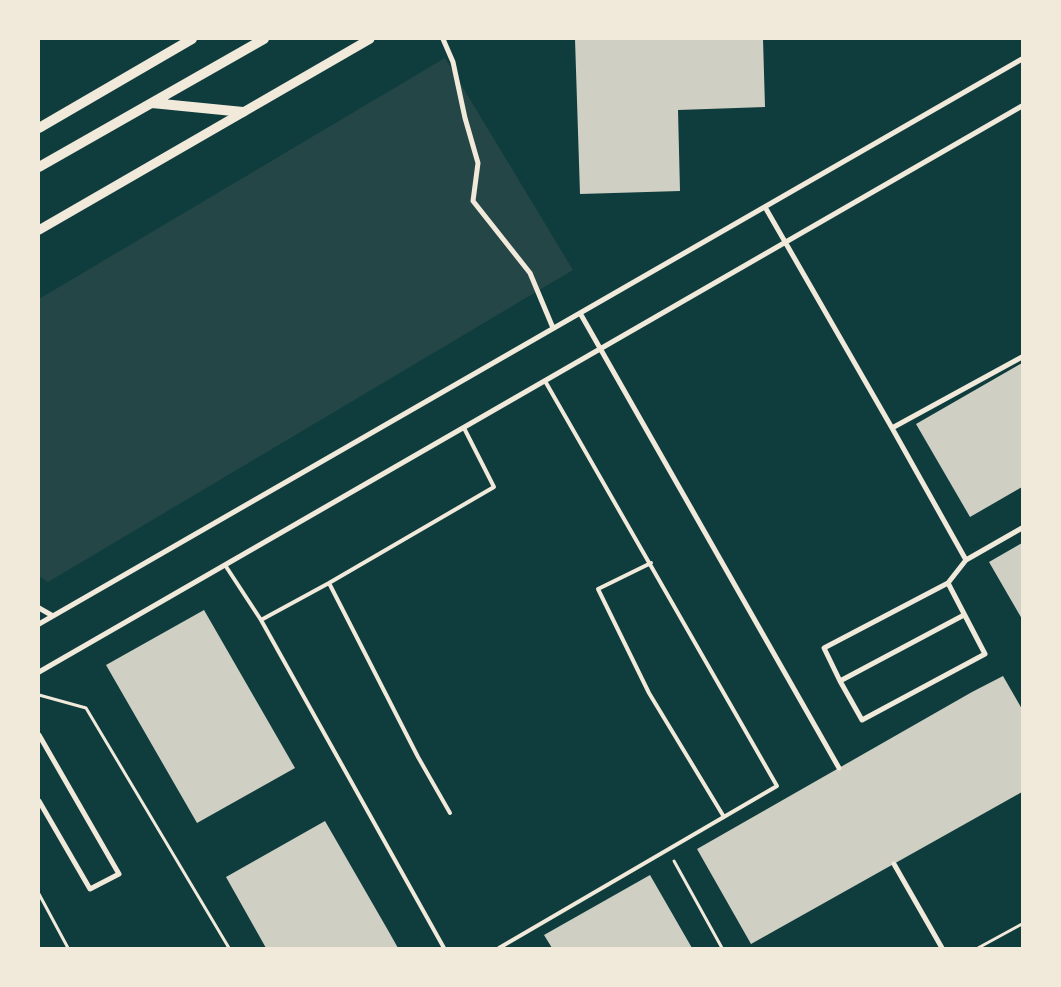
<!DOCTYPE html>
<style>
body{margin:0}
#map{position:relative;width:1061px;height:987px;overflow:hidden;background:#0f3d3e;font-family:"Work Sans",sans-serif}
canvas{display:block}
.frame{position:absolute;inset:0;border:40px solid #f1e9da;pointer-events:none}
</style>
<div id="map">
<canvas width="1061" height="987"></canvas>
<div class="frame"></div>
</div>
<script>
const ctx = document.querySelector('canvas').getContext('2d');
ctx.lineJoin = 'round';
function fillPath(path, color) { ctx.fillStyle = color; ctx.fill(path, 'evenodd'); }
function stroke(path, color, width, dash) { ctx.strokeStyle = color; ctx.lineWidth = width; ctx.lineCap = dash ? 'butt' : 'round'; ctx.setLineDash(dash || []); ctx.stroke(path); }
fillPath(new Path2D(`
 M 445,58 L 573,270 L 48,582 L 39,576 L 39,299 Z`), '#244646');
fillPath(new Path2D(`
 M 575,39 L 763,39 L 765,107 L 678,110 L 680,191 L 580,194 Z
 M 1022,363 L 1022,487 L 970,517 L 916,424 Z
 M 1022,543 L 1022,619 L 989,562 Z
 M 204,610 L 295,768 L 197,823 L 106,665 Z
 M 1003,676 L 1022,709 L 1022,792 L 751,944 L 697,849 L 972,692 Z
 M 325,821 L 389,932 L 398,948 L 266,948 L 235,893 L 226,877 Z
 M 650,875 L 692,948 L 552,948 L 544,935 Z`), '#cfcfc3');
stroke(new Path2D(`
 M 39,695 L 86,708 L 229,948
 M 674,861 L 722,948
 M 39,894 L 68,948
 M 978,948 L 1022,924`), '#f1e9da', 3);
stroke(new Path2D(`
 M 651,563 L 598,589 L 649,693 L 724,817
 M 225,565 L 261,620
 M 329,583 L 418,757 L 450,813
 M 444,948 L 261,620 L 329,583 L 494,487 L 464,428
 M 499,948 L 777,786 L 545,381`), '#f1e9da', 4);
stroke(new Path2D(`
 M 443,39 L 453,62 L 465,118 L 478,163 L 473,201 L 530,273 L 553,328
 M 765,207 L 892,428 L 966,560 L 1022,528
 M 580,313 L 839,768
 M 892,428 L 1022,357
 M 948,583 L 824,648 L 840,681 L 862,720 L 985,654 L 948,583 L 966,560
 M 39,608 L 53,616
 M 39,624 L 1022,59
 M 39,672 L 1022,106
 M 840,681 L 964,615
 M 39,735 L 119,874 L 90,889 L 39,801
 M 894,864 L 942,948`), '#f1e9da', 5);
stroke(new Path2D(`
 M 39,230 L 370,39`), '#f1e9da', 9);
stroke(new Path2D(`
 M 152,103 L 243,112
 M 39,128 L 192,39
 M 39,167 L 264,39`), '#f1e9da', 10);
</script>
